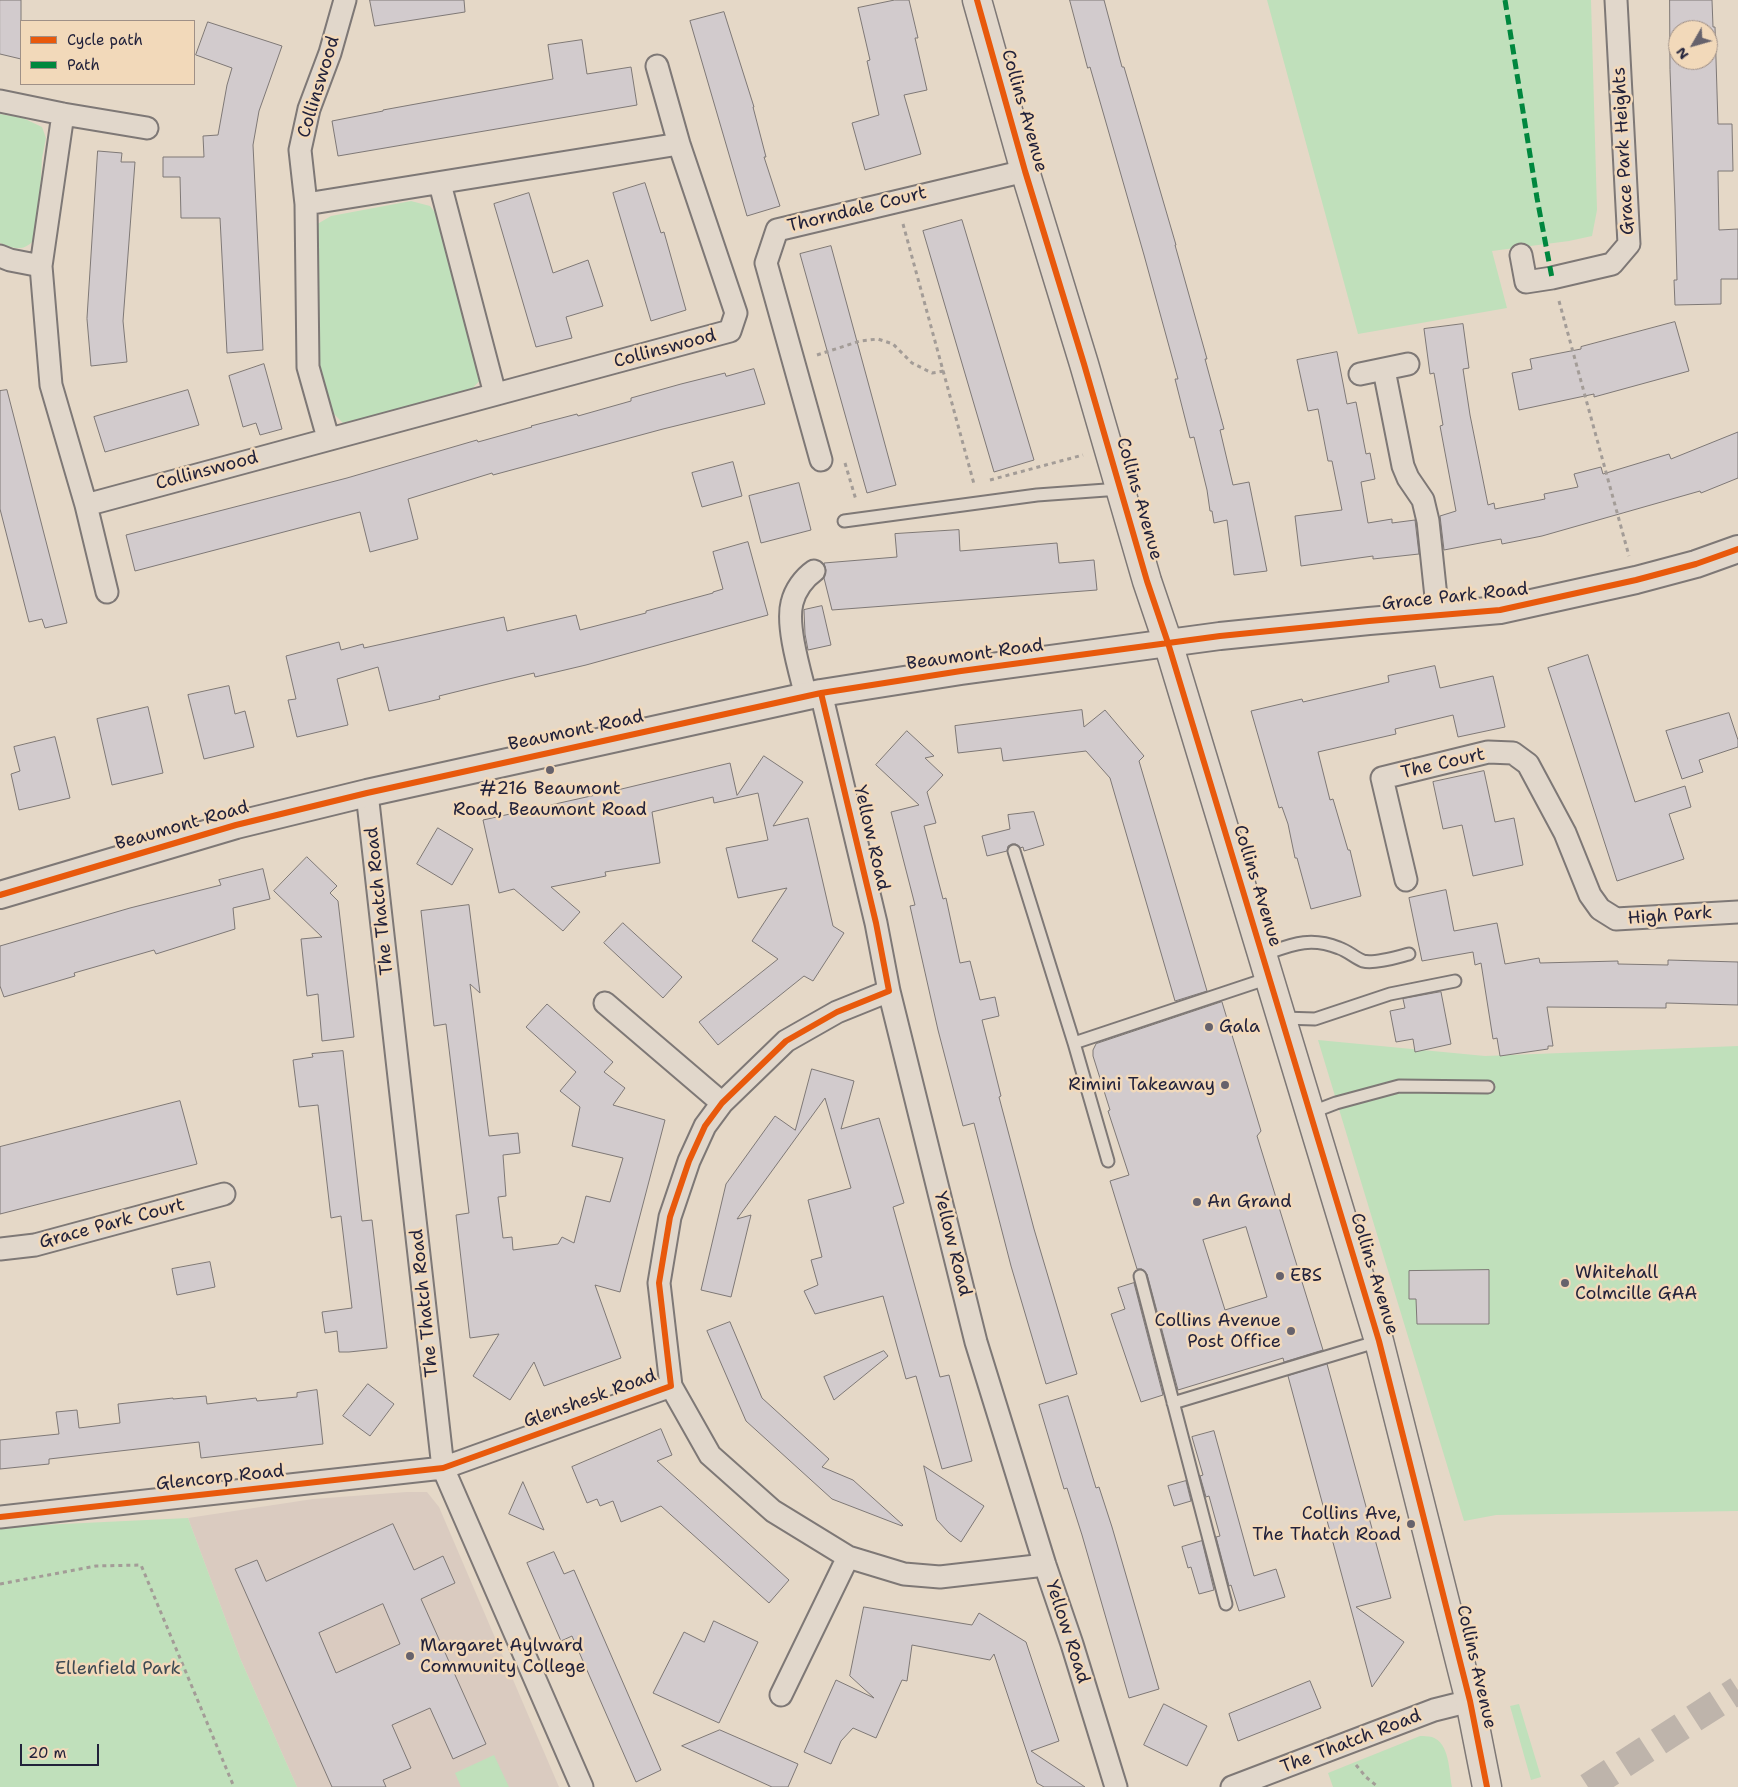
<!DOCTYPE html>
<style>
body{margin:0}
#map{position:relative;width:1738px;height:1787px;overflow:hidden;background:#e5d8c7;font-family:"Shantell Sans",sans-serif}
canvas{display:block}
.legend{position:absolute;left:20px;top:20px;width:175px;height:65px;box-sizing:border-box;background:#f2d9ba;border:1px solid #9f9087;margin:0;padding:6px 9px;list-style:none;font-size:15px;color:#22223b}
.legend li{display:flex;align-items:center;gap:10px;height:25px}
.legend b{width:25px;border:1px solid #9f9087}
.north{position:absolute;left:1668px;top:20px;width:50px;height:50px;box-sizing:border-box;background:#f2d9ba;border:1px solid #9f9087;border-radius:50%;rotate:232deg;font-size:14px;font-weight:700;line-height:20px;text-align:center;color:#22223b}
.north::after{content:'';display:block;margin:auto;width:18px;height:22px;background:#66626c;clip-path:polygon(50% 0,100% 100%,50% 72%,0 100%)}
.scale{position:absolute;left:20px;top:1744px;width:79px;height:22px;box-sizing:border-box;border:2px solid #22223b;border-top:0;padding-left:6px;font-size:15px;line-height:18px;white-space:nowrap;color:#22223b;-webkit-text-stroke:4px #f2d9ba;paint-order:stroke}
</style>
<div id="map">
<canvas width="1738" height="1787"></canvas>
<ul class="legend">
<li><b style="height:6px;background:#e8590c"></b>Cycle path</li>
<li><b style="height:6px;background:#00873e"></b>Path</li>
</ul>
<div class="north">N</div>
<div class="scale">20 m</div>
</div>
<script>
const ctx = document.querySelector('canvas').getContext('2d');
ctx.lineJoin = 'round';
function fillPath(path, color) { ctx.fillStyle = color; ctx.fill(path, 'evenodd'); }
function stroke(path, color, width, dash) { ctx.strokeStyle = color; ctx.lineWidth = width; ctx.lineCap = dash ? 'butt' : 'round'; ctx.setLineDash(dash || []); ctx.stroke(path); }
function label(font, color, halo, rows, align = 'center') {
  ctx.font = font + ' "Shantell Sans",sans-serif'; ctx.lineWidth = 5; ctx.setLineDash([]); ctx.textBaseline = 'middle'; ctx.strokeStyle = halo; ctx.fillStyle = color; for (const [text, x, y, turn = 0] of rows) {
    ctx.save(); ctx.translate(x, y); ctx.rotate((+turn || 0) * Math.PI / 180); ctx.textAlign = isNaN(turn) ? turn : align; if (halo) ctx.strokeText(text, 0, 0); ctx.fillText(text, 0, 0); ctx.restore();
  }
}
fillPath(new Path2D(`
 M 407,1492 L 427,1492 L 439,1507 L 559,1787 L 297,1787 L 240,1658 L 188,1518 L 313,1499 Z`), '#dacbc0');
fillPath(new Path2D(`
 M 1267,0 L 1591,0 L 1597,210 L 1592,236 L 1569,241 L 1492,251 L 1507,308 L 1358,334 Z
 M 0,114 L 23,118 L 42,127 L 46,138 L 42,158 L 38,234 C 28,251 17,251 0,243 Z
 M 411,201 L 430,206 L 437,215 L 485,375 L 471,390 L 457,396 L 343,423 L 330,410 L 319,383 L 314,226 L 331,216 Z
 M 1318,1040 L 1485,1056 L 1738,1046 L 1738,1511 L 1496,1515 L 1464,1521 Z
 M 188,1518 L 240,1658 L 297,1787 L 0,1787 L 0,1527 Z
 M 1519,1704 L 1541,1777 L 1531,1780 L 1510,1706 Z
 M 1420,1736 C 1423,1736 1428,1736 1432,1737 C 1450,1743 1449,1772 1452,1787 L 1333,1787 L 1328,1773 Z
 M 494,1755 L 509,1787 L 461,1787 L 455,1773 Z`), '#c0e0bb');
const building = new Path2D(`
 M 0,0 L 21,0 L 21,59 L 0,54 Z
 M 370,0 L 464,0 L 465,12 L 375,26 Z
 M 895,0 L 909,0 L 918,38 L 915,38 L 927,90 L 904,95 L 921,154 L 865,170 L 852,123 L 879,115 L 867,61 L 870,60 L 858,8 Z
 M 1070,0 L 1104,0 L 1122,67 L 1124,67 L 1176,245 L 1175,245 L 1207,359 L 1205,359 L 1224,429 L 1220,430 L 1233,485 L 1249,482 L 1267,571 L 1234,575 L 1227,520 L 1214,523 L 1212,511 L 1210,511 L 1207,490 L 1194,437 L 1190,438 L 1175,379 L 1178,379 L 1144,255 L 1107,126 L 1090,67 L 1088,68 Z
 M 1670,0 L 1712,0 L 1713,27 L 1715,27 L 1718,124 L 1732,124 L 1733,171 L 1718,171 L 1718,173 L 1719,230 L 1738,229 L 1738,279 L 1721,279 L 1721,304 L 1675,305 L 1674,280 L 1677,280 L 1675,206 L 1670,70 ZM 1678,30 L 1708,30 L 1708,60 L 1678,60 Z
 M 724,12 L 754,107 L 753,107 L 766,157 L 764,157 L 780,206 L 747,216 L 690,21 Z
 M 208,22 L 282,46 L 259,111 L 253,145 L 263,350 L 227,353 L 220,218 L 181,218 L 180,177 L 163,177 L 163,157 L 204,157 L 203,136 L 218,135 L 227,85 L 232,68 L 196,55 Z
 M 582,40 L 587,74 L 631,67 L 637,105 L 338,156 L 332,121 L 383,111 L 383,110 L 553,79 L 548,45 Z
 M 98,151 L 122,153 L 121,162 L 135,162 L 123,321 L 127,362 L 91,366 L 87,319 Z
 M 645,183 L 661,233 L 664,232 L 686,310 L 651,321 L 613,193 Z
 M 529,193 L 553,273 L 588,260 L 603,306 L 566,317 L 572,338 L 536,347 L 494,204 Z
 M 962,220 L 1034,460 L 994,472 L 923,231 Z
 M 831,246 L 896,485 L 867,493 L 800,254 Z
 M 1675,322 L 1689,371 L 1594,397 L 1594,394 L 1519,410 L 1512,373 L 1532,369 L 1530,359 L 1581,349 L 1581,347 Z
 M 1463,324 L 1469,368 L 1463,369 L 1470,415 L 1488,505 L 1494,503 L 1495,509 L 1545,499 L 1544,494 L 1578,487 L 1574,474 L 1601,467 L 1603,474 L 1669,454 L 1671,459 L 1738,432 L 1738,478 L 1701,493 L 1700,491 L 1542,536 L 1502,544 L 1501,539 L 1444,550 L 1440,516 L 1456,511 L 1440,426 L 1443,425 L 1434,373 L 1430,374 L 1424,329 Z
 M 1337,352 L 1347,404 L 1356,402 L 1366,454 L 1370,453 L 1375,479 L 1361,482 L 1368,523 L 1392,519 L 1392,523 L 1415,520 L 1419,554 L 1373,559 L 1373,556 L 1301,566 L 1295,516 L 1342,510 L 1332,461 L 1328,461 L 1318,409 L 1308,411 L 1297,360 Z
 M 264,364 L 282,429 L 260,435 L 256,423 L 243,427 L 229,376 Z
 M 754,369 L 765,404 L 663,429 L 493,475 L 492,473 L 408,499 L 418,539 L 370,552 L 360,512 L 135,571 L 126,535 L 347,478 L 477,440 L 478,442 L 532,427 L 531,426 L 577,414 L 578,416 L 631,401 L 631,398 L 681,384 L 725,373 L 726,376 Z
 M 7,390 L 67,623 L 45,628 L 42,619 L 29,622 L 0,509 L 0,391 Z
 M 188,390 L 199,425 L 105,452 L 94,417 Z
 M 733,462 L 742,496 L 702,507 L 692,473 Z
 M 799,483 L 811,530 L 761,543 L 749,496 Z
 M 959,530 L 960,551 L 1057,543 L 1059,563 L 1094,560 L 1097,590 L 832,610 L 824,578 L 826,570 L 824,563 L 897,557 L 895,534 Z
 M 748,542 L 768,615 L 586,665 L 535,677 L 534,673 L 492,683 L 439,696 L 440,699 L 389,711 L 378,667 L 337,679 L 348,725 L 297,737 L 288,700 L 296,699 L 286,656 L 339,642 L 341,650 L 363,644 L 364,648 L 504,617 L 507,631 L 576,615 L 580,630 L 646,613 L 646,611 L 713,593 L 713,592 L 723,589 L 713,552 Z
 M 822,606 L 831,645 L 808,650 L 805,634 L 804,610 Z
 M 1588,655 L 1635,802 L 1685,786 L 1691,807 L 1669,814 L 1684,859 L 1617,881 L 1548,668 Z
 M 1435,666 L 1440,688 L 1493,676 L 1505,727 L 1458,737 L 1453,715 L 1395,729 L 1396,734 L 1318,752 L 1330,800 L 1333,799 L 1348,850 L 1350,850 L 1361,896 L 1311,909 L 1297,858 L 1295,858 L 1288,824 L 1282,807 L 1279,808 L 1251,711 L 1302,699 L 1303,702 L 1389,682 L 1388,676 Z
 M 229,686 L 235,714 L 245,711 L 254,747 L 204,759 L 188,695 Z
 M 148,707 L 163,773 L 112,785 L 97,719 Z
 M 1082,710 L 1084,727 L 1105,710 L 1144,756 L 1139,761 L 1207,991 L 1175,1001 L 1110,778 L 1086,751 L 1003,761 L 1001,748 L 958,753 L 955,726 Z
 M 1729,713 L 1738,740 L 1738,747 L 1699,760 L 1703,772 L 1682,779 L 1666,731 Z
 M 907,731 L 934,756 L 925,758 L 943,775 L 927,792 L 936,823 L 924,826 L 943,899 L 946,898 L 960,963 L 970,961 L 980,1000 L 995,997 L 999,1016 L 982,1020 L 1001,1096 L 999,1097 L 1034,1229 L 1077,1374 L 1046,1384 L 1011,1266 L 974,1123 L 963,1126 L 938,1030 L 910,906 L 915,905 L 891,812 L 919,805 L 876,765 Z
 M 55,737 L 70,798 L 19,810 L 11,774 L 20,771 L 14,747 Z
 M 764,756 L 803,782 L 773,826 L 808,818 L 833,926 L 844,933 L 813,981 L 804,976 L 718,1045 L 699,1022 L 778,959 L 752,941 L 787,888 L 738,898 L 726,848 L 768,840 L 758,793 L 714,803 L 713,797 L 652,812 L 660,863 L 605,872 L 606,876 L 551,887 L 580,912 L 563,931 L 514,889 L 499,893 L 483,820 L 609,792 L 730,763 L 737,795 Z
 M 1484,771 L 1495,822 L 1514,818 L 1523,865 L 1473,876 L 1462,825 L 1443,829 L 1433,782 Z
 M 1034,812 L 1044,845 L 1024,851 L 1023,847 L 1020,848 L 1016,844 L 1012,844 L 1008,846 L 1007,851 L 987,856 L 982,836 L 1010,829 L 1008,815 Z
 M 438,828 L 473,849 L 452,885 L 417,864 Z
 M 307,857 L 337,886 L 330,893 L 338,901 L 354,1037 L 322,1041 L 318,994 L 307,996 L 301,939 L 322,937 L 274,891 Z
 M 263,869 L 270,899 L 233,908 L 235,929 L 156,954 L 154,950 L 74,973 L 75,976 L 4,997 L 0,986 L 0,946 L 130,908 L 221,885 L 219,880 Z
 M 1446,890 L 1454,931 L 1497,923 L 1505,964 L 1539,958 L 1540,963 L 1618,961 L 1618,964 L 1668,965 L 1668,960 L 1738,962 L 1738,1005 L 1666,1003 L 1666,1008 L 1547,1007 L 1553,1046 L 1548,1046 L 1548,1049 L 1500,1056 L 1497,1038 L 1493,1039 L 1481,963 L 1475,965 L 1473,952 L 1422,961 L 1409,898 Z
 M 469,905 L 480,993 L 470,984 L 489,1136 L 518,1133 L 520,1153 L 503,1155 L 506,1196 L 498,1197 L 503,1238 L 512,1237 L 513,1250 L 558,1244 L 562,1237 L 574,1243 L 586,1196 L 610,1202 L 623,1158 L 572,1146 L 580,1107 L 560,1091 L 576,1072 L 526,1027 L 547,1004 L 613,1062 L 604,1072 L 625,1088 L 613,1105 L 665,1120 L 620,1292 L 595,1285 L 621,1358 L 544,1386 L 534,1362 L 510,1400 L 473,1376 L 499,1334 L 470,1338 L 456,1215 L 469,1213 L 446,1024 L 434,1026 L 421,911 Z
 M 623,923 L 682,977 L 663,998 L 604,943 Z
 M 1441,992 L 1451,1044 L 1415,1052 L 1413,1039 L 1396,1042 L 1390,1011 L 1405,1008 L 1403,999 Z
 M 1222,1002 L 1261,1131 L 1257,1136 L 1323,1350 L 1284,1362 L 1283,1358 L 1178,1390 L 1147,1274 L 1142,1269 L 1137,1269 L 1110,1181 L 1129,1175 L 1108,1111 L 1110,1110 L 1093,1056 L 1093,1050 L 1096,1044 ZM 1246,1227 L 1267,1297 L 1225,1310 L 1203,1240 Z
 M 343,1051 L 362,1221 L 372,1220 L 387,1348 L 349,1352 L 339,1352 L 337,1331 L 325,1333 L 322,1312 L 352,1308 L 347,1266 L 341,1216 L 331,1218 L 318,1105 L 299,1107 L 293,1060 L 313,1057 L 312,1054 Z
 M 812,1069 L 854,1081 L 841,1129 L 879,1118 L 904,1203 L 893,1207 L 940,1377 L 949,1375 L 972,1461 L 942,1469 L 916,1376 L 906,1379 L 883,1296 L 815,1314 L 804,1291 L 818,1285 L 811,1260 L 822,1257 L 808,1200 L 851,1188 L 825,1098 L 737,1219 L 751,1215 L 731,1297 L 701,1290 L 726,1184 L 775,1116 L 795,1130 Z
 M 180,1101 L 197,1164 L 0,1214 L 0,1147 Z
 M 210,1262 L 215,1287 L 177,1295 L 172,1269 Z
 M 1489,1270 L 1489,1324 L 1417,1324 L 1416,1299 L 1409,1299 L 1409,1271 Z
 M 1134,1283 L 1163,1395 L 1141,1402 L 1111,1314 L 1125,1309 L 1118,1288 Z
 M 730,1322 L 762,1398 L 829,1459 L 822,1467 L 853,1480 L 903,1525 L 902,1526 L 832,1499 L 746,1421 L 707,1331 Z
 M 884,1351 L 888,1356 L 834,1400 L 824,1377 Z
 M 1327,1364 L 1391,1598 L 1356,1607 L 1404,1642 L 1372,1687 L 1288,1376 Z
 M 368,1384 L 394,1404 L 370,1436 L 343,1416 Z
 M 317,1390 L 323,1444 L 201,1458 L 199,1442 L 49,1459 L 49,1464 L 0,1469 L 0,1440 L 59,1434 L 56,1412 L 77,1410 L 79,1428 L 120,1423 L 118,1404 L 173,1398 L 173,1399 L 206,1396 L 207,1404 L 256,1398 L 257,1401 L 297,1397 L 297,1393 Z
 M 1068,1396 L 1096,1488 L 1099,1487 L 1112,1527 L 1159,1689 L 1129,1698 L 1082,1535 L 1067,1488 L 1064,1489 L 1039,1405 Z
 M 661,1429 L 672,1455 L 657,1461 L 789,1580 L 769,1603 L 661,1506 L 621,1522 L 613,1501 L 600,1506 L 597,1499 L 587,1503 L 572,1467 Z
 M 1214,1431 L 1254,1576 L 1276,1569 L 1285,1597 L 1239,1611 L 1231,1585 L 1229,1586 L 1216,1537 L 1220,1536 L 1209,1496 L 1206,1497 L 1200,1476 L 1203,1475 L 1192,1437 Z
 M 924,1466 L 984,1506 L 961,1542 L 949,1533 L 937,1520 Z
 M 1186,1481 L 1191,1501 L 1174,1506 L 1168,1486 Z
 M 523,1482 L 544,1530 L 509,1514 Z
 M 393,1524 L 414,1570 L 443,1556 L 455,1583 L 421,1599 L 486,1744 L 453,1759 L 430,1708 L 392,1725 L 411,1768 L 383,1780 L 386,1787 L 332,1787 L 235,1569 L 257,1560 L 266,1581 ZM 383,1604 L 400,1644 L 336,1673 L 319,1633 Z
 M 1202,1541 L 1214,1590 L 1199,1594 L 1191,1567 L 1188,1568 L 1182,1547 Z
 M 554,1552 L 564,1574 L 574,1570 L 661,1770 L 636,1782 L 572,1636 L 561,1641 L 527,1563 Z
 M 864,1607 L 972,1625 L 979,1613 L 1026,1642 L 1059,1741 L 1031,1751 L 1085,1787 L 1044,1787 L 1037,1783 L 994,1654 L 990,1660 L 912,1645 L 907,1681 L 902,1680 L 876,1738 L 853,1728 L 841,1741 L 831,1764 L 804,1752 L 836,1680 L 874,1698 L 850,1676 Z
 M 714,1621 L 758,1642 L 719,1723 L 653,1693 L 684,1632 L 704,1642 Z
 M 1310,1681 L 1321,1708 L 1238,1741 L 1229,1714 Z
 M 1164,1704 L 1207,1726 L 1187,1766 L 1144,1745 Z
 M 720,1730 L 798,1764 L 788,1787 L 772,1787 L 682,1746 Z`);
fillPath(building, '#d2cbcd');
stroke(building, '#7e7876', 1);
stroke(new Path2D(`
 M 1588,1787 L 1738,1690`), '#beb4ab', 28, [28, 14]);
const service = new Path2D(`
 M 844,521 L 1037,495 L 1120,489
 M 1014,851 L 1074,1043 L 1108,1161
 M 1262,955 C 1291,945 1309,936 1339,948 C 1348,951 1355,958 1363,961 C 1374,964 1397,957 1409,954
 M 1282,1018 L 1315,1019 L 1390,994 L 1455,981
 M 1074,1043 L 1269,978
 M 1310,1113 L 1336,1103 L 1399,1086 L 1488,1087
 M 1140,1276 L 1226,1604
 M 1173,1403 L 1379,1341`);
const minor = new Path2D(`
 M 0,101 L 63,114 L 147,128
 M 63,114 L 41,266 L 51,385 L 86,505 L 107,592
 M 440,184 L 495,394
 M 306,204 L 679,144
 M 1521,255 L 1526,282 L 1552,278 L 1612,264 L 1629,244 L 1616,0
 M 0,256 L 10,260 L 41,266
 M 1384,370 L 1403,466 L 1408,478 L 1423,500 L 1428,521 L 1438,616
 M 1360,374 L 1408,364
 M 328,438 L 308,367 L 306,204 L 300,150 L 309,109 L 330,53 L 345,0
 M 821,460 L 766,263 L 777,230 L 1025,171
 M 86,505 L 730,331 L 736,313 L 679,144 L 657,66
 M 821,693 L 876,923 L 889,991 L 976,1342 L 1045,1565 L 1072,1644 L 1116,1787
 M 806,696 C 800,672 786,626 792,603 C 795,590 804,578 814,571
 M 367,793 L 443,1468 L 582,1787
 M 1406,880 L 1382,778 L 1488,752 L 1513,753 L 1528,764 L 1565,833 L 1590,895 L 1600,909 L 1616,919 L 1738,912
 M 889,991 L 837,1012 L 786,1041 L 722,1103 L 705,1126 L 689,1161 L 670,1217 L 659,1283 L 671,1386 L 710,1455 L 773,1511 L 848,1557 L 904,1574 L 940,1577 L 1045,1565
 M 605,1003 L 722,1103
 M 0,1249 L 35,1245 L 224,1194
 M 0,1517 L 443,1468 L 671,1386
 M 781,1695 L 848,1557
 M 1232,1787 L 1434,1710 L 1470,1701`);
const tertiary = new Path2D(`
 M 0,895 L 236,825 L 367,793 L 821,693 L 961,671 L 1220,636 L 1369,621 L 1500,610 L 1636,580 L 1696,564 L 1738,549`);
const secondary = new Path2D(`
 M 977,0 L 1025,171 L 1084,364 L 1147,581 L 1168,643 L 1379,1341 L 1470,1701 L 1487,1787`);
stroke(service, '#7e7876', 15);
stroke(minor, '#7e7876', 25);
stroke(tertiary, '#7e7876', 30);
stroke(secondary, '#7e7876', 31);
stroke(new Path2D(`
 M 903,224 L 974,484
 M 1559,301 L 1629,556
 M 817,355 L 860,341 L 878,339 L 893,344 L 912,363 L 932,373 L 944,371
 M 845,463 L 856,500
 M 990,480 L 1083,455
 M 0,1584 L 96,1566 L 141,1565 L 234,1787
 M 1356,1765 L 1366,1777 L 1378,1787`), '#a39c97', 3, [4, 4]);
stroke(service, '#e1d7cb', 11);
stroke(minor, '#e1d7cb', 21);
stroke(tertiary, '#e1d7cb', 26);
stroke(secondary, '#e1d7cb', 28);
stroke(new Path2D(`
 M 1505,0 L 1537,198 L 1552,278`), '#00873e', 5, [10, 5]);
stroke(new Path2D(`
 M 977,0 L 1025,171 L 1084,364 L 1147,581 L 1168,643 L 1379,1341 L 1470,1701 L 1487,1787
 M 0,895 L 236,825 L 367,793 L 821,693 L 961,671 L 1220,636 L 1369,621 L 1500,610 L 1636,580 L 1696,564 L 1738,549
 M 0,1517 L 443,1468 L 671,1386 L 659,1283 L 670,1217 L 689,1161 L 705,1126 L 722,1103 L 786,1041 L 837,1012 L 889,991 L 876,923 L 821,693`), '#e8590c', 6);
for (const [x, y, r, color] of [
 [550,770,5,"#66626c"],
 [1209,1027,5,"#66626c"],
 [1225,1085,5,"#66626c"],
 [1197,1202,5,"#66626c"],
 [1280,1276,5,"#66626c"],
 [1565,1283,5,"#66626c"],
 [1291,1331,5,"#66626c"],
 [1411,1524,5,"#66626c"],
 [410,1656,5,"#66626c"]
]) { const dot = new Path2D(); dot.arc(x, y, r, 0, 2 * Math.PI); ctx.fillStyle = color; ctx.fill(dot); stroke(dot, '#f2d9ba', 2); }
label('18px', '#22223b', '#f2d9ba', [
 ["Collinswood",319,87,-73],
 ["Collins Avenue",1024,111,74],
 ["Grace Park Heights",1624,151,-93],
 ["Thorndale Court",857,210,-14],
 ["Collinswood",665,349,-15],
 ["Collinswood",207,471,-15],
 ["Collins Avenue",1139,499,74],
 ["Grace Park Road",1455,597,-6],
 ["Beaumont Road",975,655,-8],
 ["Beaumont Road",576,731,-12],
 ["The Court",1443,764,-13],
 ["Beaumont Road",182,826,-16],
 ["Yellow Road",871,838,77],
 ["Collins Avenue",1257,886,73],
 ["The Thatch Road",380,901,-96],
 ["High Park",1670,916,-4],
 ["Grace Park Court",112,1224,-15],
 ["Yellow Road",952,1244,76],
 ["Collins Avenue",1374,1274,73],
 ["The Thatch Road",425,1303,-96],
 ["Glenshesk Road",590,1399,-20],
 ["Glencorp Road",220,1478,-6],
 ["Yellow Road",1067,1632,72],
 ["Collins Avenue",1476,1667,77],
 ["The Thatch Road",1351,1742,-21]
]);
label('18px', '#22223b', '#f2d9ba', [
 ["#216 Beaumont",550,789,"center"],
 ["Road, Beaumont Road",550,810,"center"],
 ["Gala",1219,1027],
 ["Rimini Takeaway",1215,1085,"right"],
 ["An Grand",1207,1202],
 ["Whitehall",1575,1273],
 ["Colmcille GAA",1575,1294],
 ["EBS",1290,1276],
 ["Collins Avenue",1281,1321,"right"],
 ["Post Office",1281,1342,"right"],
 ["Collins Ave,",1401,1514,"right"],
 ["The Thatch Road",1401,1535,"right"],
 ["Margaret Aylward",420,1646],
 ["Community College",420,1667]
], 'left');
label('18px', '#3c4953', '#f2d9ba', [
 ["Ellenfield Park",118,1669]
]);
</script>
